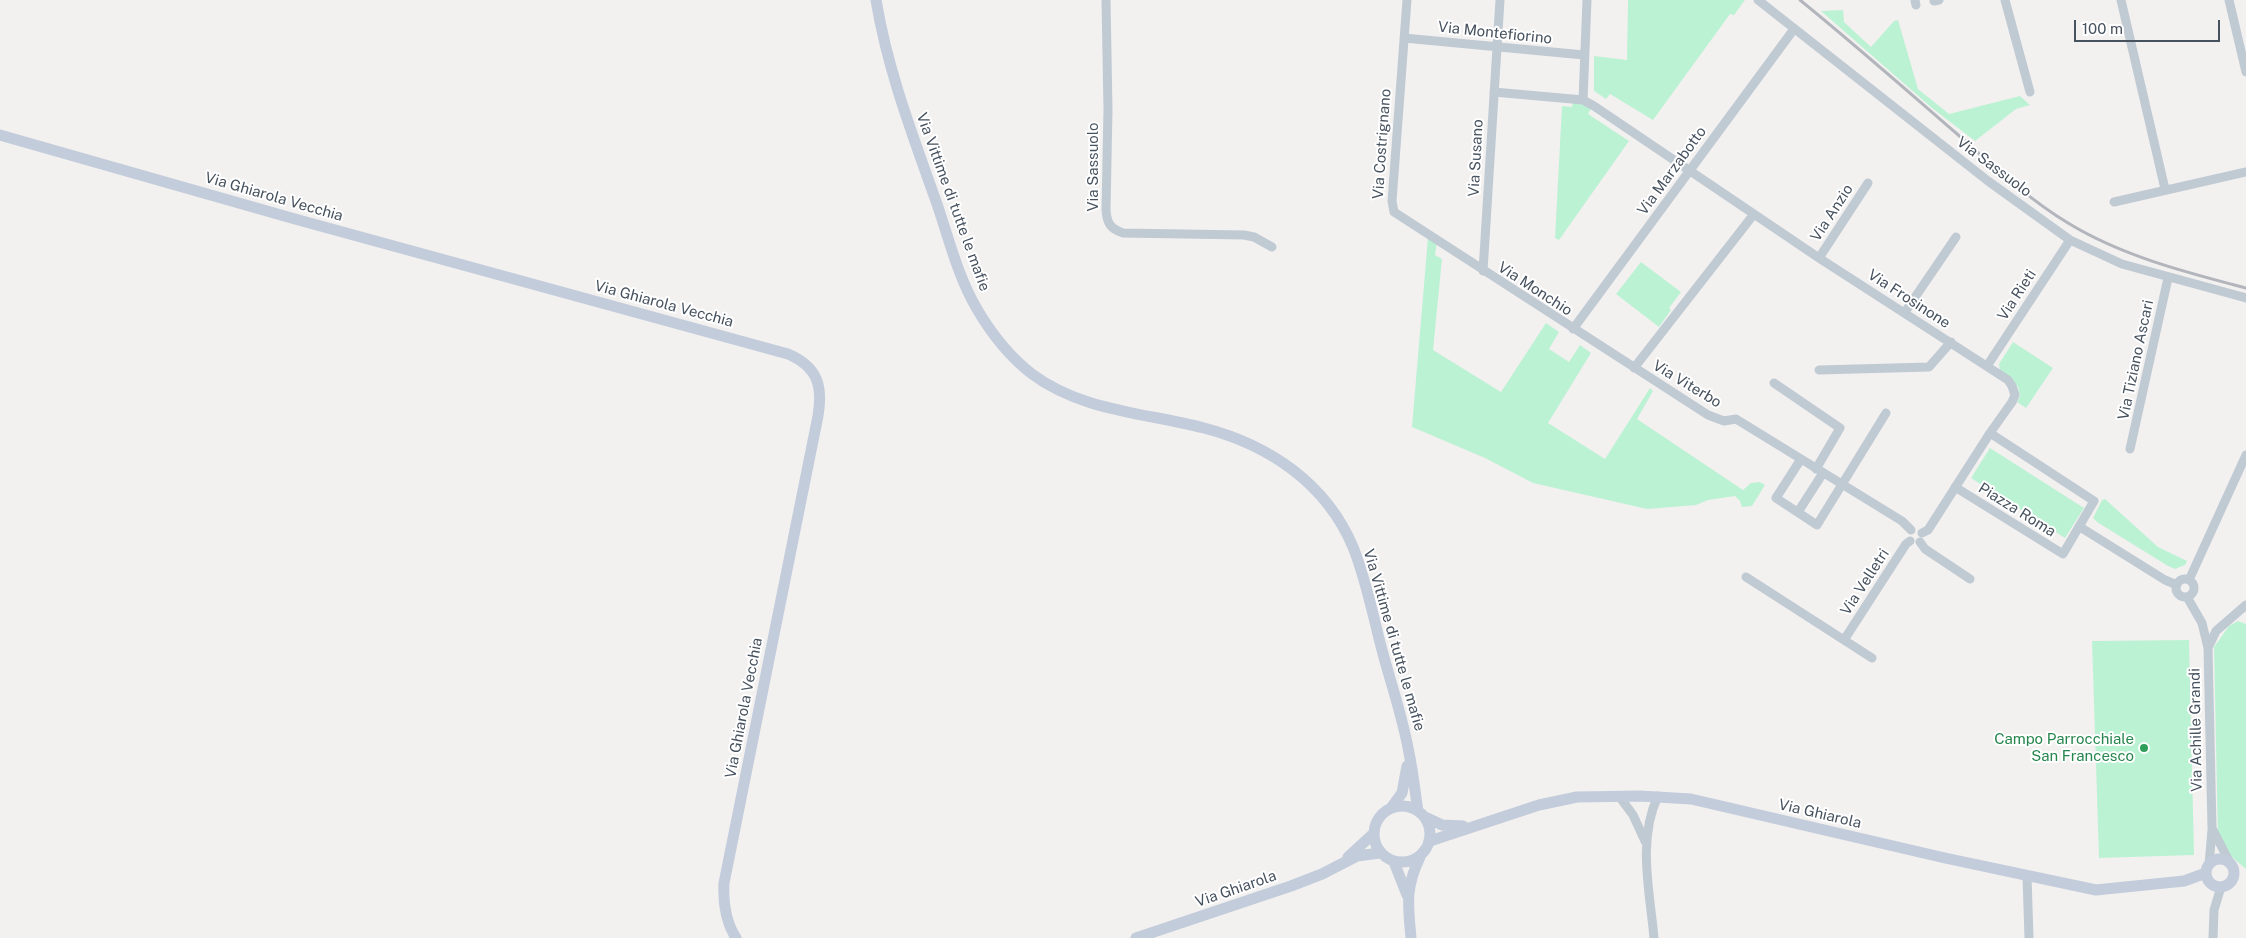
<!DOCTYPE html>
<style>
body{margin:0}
#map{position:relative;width:2246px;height:938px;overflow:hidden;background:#f3f0f0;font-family:"Public Sans",sans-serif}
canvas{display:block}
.scale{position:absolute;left:2074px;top:20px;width:146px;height:22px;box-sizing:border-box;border:2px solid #47525f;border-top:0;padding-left:6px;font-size:15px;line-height:18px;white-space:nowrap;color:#47525f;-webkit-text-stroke:4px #fff;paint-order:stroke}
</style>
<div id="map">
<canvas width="2246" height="938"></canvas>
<div class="scale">100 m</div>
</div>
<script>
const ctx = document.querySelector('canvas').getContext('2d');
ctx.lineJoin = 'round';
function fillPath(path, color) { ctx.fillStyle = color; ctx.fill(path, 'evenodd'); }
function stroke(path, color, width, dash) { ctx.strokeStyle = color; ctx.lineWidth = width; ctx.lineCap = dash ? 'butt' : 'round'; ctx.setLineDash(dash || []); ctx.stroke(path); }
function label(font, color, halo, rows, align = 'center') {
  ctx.font = font + ' "Public Sans",sans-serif'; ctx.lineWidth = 4; ctx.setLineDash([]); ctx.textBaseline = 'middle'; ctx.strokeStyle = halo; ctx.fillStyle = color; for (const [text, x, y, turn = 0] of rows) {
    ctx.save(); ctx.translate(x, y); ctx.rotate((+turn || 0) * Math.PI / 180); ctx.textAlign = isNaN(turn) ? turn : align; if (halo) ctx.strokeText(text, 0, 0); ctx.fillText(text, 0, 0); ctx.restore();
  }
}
fillPath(new Path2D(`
 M 1628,0 L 1745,0 L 1734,15 L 1730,14 L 1653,120 L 1610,94 L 1606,99 L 1594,91 L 1594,56 L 1627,60 Z
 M 1843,10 L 1844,22 L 1871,47 L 1894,21 L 1898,20 L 1918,89 L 1949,114 L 2020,96 L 2030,105 L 2016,109 L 1975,141 L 1932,108 L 1821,11 Z
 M 1573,100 L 1592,107 L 1588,114 L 1629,141 L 1559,240 L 1555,238 L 1562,106 L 1572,107 Z
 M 1428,237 L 1437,242 L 1435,255 L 1442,259 L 1433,350 L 1501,392 L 1546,323 L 1559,332 L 1549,349 L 1569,362 L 1580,345 L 1591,353 L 1548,423 L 1605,459 L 1650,388 L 1653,391 L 1637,419 L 1743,490 L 1751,483 L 1760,482 L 1765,485 L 1752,506 L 1742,507 L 1740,501 L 1735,496 L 1708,500 L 1696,505 L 1647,509 L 1533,483 L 1485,458 L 1412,427 Z
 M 1641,262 L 1681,292 L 1669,308 L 1671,310 L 1659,327 L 1616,294 Z
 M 2013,342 L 2053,368 L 2026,408 L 2017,402 L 2020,396 L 2018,387 L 2000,371 L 1999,364 Z
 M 1990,448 L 2084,508 L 2065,538 L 1971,478 Z
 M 2105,499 L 2158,547 L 2187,561 L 2185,565 L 2175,569 L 2168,566 L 2097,522 L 2093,518 L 2102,500 Z
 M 2238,621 L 2246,624 L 2246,869 L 2227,853 L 2218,840 L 2214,647 L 2229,626 Z
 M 2189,640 L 2194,855 L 2099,858 L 2092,641 Z`), '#bcf2d4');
stroke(new Path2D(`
 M 1106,0 L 1108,109 L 1106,210 C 1107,224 1111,229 1123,233 L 1244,235 L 1254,237 L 1272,247
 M 1407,0 L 1392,201 L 1394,212 L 1708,415 L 1724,421 L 1736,419 L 1902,521 L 1911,530
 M 1758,0 L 1988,181 L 2070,240 L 2122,264 L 2246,298
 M 1915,0 L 1916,5
 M 2005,0 L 2030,92
 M 2121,0 L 2165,189
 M 2229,0 L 2246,72
 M 1934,1 L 1939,0
 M 1404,38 L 1584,55
 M 1494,92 L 1583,100 L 1594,106 L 1819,258 L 2008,380 L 2012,386 L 2015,395 L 2012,402 L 1990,433 L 1928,530 L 1922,533
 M 1583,100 L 1587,0
 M 2114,202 L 2246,172
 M 1819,258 L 1868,183
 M 1483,271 L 1500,0
 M 1905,312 L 1956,237
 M 1573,329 L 1794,29
 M 1987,366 L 2070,240
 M 1634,368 L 1754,214
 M 1819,370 L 1929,367 L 1951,342
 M 1774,383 L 1840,428 L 1816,469
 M 2130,449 L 2168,278
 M 1801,459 L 1776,498 L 1817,525 L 1886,413
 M 1955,487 L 2063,554 L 2094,501 L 1990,433
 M 1798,512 L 1823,473
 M 2080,527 L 2165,580 L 2177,585
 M 1920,542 L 1925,549 L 1970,579
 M 1746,577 L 1872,658
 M2176 588a9 9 0 1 1 18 0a9 9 0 1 1-18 0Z
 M 2189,580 L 2246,455
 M 2187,597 L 2202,623 L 2208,648 L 2212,828 L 2230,863
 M 1844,640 L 1906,544 L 1910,541
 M 2208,648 L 2216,631 L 2246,605
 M 1619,796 L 1633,815 L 1645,841
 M 2209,865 L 2212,830
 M 2027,876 L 2029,938
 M 1654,938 C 1650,892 1637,840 1658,796
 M 2213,938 L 2214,910 L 2221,887`), '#c0cad3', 9);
stroke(new Path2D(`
 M 876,0 C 888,72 913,136 937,204 C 949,239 958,277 977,309 C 991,333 1010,357 1032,374 C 1081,411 1147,413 1204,428 C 1269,445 1326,483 1353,547 C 1366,579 1373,616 1382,650 C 1391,684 1403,718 1409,753 C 1413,772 1415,792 1418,811
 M 0,135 L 295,219 L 788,354 C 818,367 823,386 818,416 L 724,883 C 723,902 725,921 736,938
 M1374 834a28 28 0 1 1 56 0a28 28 0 1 1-56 0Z
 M 1391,808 L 1402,793 L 1407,766
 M 1425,817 L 1442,825 L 1463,826
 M 1430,841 L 1539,805 L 1577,797 L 1640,796 L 1691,799 L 1945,858 L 2096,890 L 2184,881 L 2206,873
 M 1348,857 L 1373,834
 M2206 873a14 14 0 1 1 28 0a14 14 0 1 1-28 0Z
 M 1394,862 L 1407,895
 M 1136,938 L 1291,886 L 1322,874 L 1357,856 L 1380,853
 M 1411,938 C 1408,904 1405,888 1420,857`), '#c2ccda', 11);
stroke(new Path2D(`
 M 1800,0 C 1853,43 1904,88 1956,133 C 1991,164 2028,199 2068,223 C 2122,256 2185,272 2246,288`), '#b2b5bb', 3);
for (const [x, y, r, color] of [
 [2144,748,5,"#2e9e5b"]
]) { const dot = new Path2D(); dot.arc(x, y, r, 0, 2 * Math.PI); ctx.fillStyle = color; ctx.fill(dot); stroke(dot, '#fff', 2); }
label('15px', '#47525f', '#fff', [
 ["Via Montefiorino",1495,33,6],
 ["Via Costrignano",1382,144,-86],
 ["Via Susano",1476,158,-87],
 ["Via Sassuolo",1093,167,-90],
 ["Via Sassuolo",1994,167,37],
 ["Via Marzabotto",1672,171,-54],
 ["Via Ghiarola Vecchia",274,197,16],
 ["Via Vittime di tutte le mafie",953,202,70],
 ["Via Anzio",1832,213,-57],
 ["Via Monchio",1535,289,33],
 ["Via Rieti",2017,295,-57],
 ["Via Frosinone",1909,299,33],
 ["Via Ghiarola Vecchia",664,304,15],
 ["Via Tiziano Ascari",2136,360,-78],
 ["Via Viterbo",1687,384,31],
 ["Piazza Roma",2017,510,32],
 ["Via Velletri",1865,582,-57],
 ["Via Vittime di tutte le mafie",1394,640,74],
 ["Via Ghiarola Vecchia",744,708,-79],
 ["Via Achille Grandi",2196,730,-91],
 ["Via Ghiarola",1820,814,13],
 ["Via Ghiarola",1236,889,-19]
]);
label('15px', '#27864d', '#fff', [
 ["Campo Parrocchiale",2134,739],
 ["San Francesco",2134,756]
], 'right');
</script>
